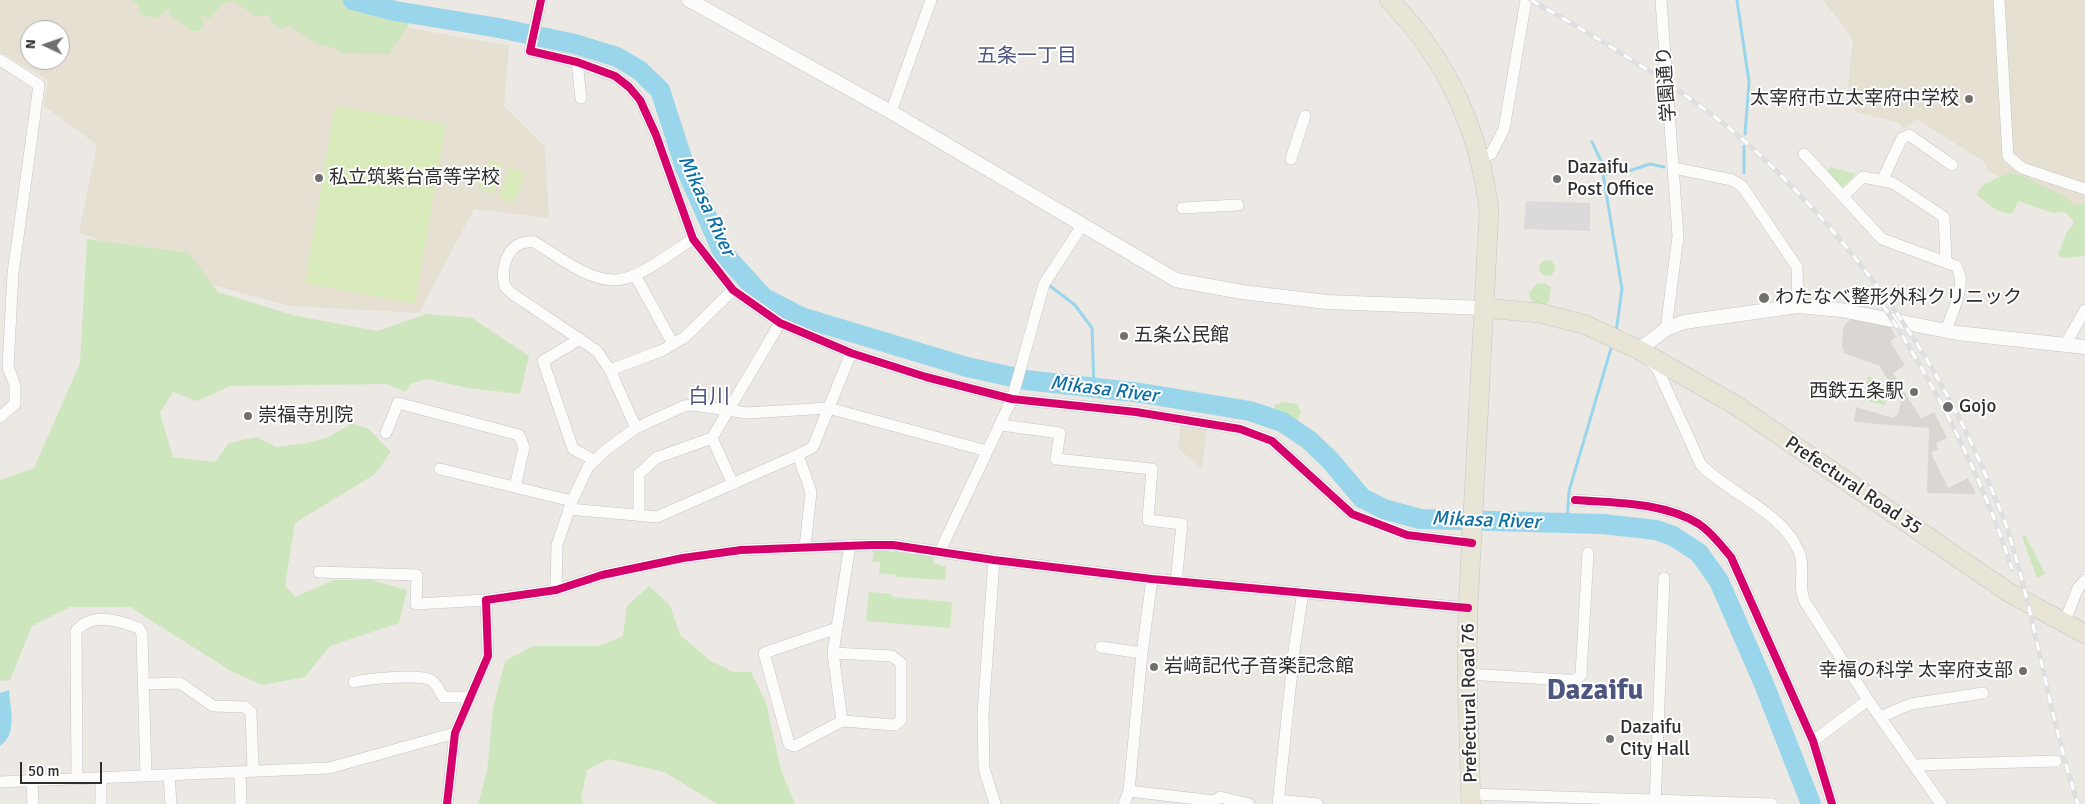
<!DOCTYPE html>
<meta charset="utf-8">
<style>
body{margin:0}
#map{position:relative;width:2085px;height:804px;overflow:hidden;background:#ece8e4;font-family:Signika,sans-serif}
canvas{display:block}
.north{position:absolute;left:20px;top:20px;width:50px;height:50px;box-sizing:border-box;background:#fff;border:1px solid #ababab;border-radius:50%;rotate:273deg;font-size:14px;font-weight:700;line-height:20px;text-align:center;color:#2e2e2e}
.north::after{content:'';display:block;margin:auto;width:18px;height:22px;background:#706f6e;clip-path:polygon(50% 0,100% 100%,50% 72%,0 100%)}
.scale{position:absolute;left:20px;top:762px;width:82px;height:22px;box-sizing:border-box;border:2px solid #2e2e2e;border-top:0;padding-left:6px;font-size:15px;line-height:18px;white-space:nowrap;color:#2e2e2e;-webkit-text-stroke:4px #fff;paint-order:stroke}
</style>
<div id="map">
<canvas width="2085" height="804"></canvas>
<div class="north">N</div>
<div class="scale">50 m</div>
</div>
<script>
const ctx = document.querySelector('canvas').getContext('2d');
ctx.lineJoin = 'round';
function fillPath(path, color) { ctx.fillStyle = color; ctx.fill(path, 'evenodd'); }
function stroke(path, color, width, dash) { ctx.strokeStyle = color; ctx.lineWidth = width; ctx.lineCap = dash ? 'butt' : 'round'; ctx.setLineDash(dash || []); ctx.stroke(path); }
function label(font, color, halo, rows, align = 'center') {
  ctx.font = font + ' Signika,"Noto Sans JP",sans-serif'; ctx.lineWidth = 4; ctx.setLineDash([]); ctx.textBaseline = 'middle'; ctx.strokeStyle = halo; ctx.fillStyle = color; for (const [text, x, y, turn = 0] of rows) {
    ctx.save(); ctx.translate(x, y); ctx.rotate((+turn || 0) * Math.PI / 180); ctx.textAlign = isNaN(turn) ? turn : align; if (halo) ctx.strokeText(text, 0, 0); ctx.fillText(text, 0, 0); ctx.restore();
  }
}
fillPath(new Path2D(`
 M 1526,201 L 1590,203 L 1590,231 L 1524,229 Z`), '#dcd9db');
fillPath(new Path2D(`
 M 0,0 L 259,0 L 509,46 L 504,106 L 545,147 L 549,218 L 474,209 L 419,313 L 290,306 L 216,286 L 79,232 L 97,145 L 44,106 L 48,80 L 0,52 ZM 30,30 L 60,30 L 60,60 L 30,60 Z
 M 1823,0 L 2085,0 L 2085,224 L 1988,171 L 1984,162 L 1917,119 L 1903,129 L 1899,123 L 1856,112 L 1848,85 L 1853,39 Z
 M 1181,424 L 1207,428 L 1202,470 L 1178,448 Z`), '#e6e0d3');
fillPath(new Path2D(`
 M 131,0 L 388,0 L 448,10 L 449,15 L 410,22 L 389,54 L 342,53 C 334,46 326,47 316,43 C 306,38 298,31 289,25 L 282,29 L 272,23 L 269,15 L 256,16 L 233,1 L 223,4 L 209,19 L 202,16 L 204,25 L 199,31 L 191,31 L 170,15 L 168,9 L 158,18 L 140,14 L 138,4 Z
 M 1831,167 L 1856,174 L 1841,188 L 1826,171 Z
 M 2009,173 C 2026,175 2036,183 2051,190 C 2061,195 2066,196 2074,205 L 2085,204 L 2085,256 L 2062,258 L 2058,254 L 2068,230 L 2073,225 L 2073,219 L 2063,211 L 2053,213 L 2018,201 L 2013,213 C 1998,215 1987,203 1976,194 L 1984,184 Z
 M 87,239 L 189,253 L 218,292 L 296,316 L 378,331 L 426,314 L 472,318 L 529,356 L 520,394 L 468,388 L 427,379 L 410,384 L 406,392 L 387,384 L 230,386 L 197,401 L 173,392 L 160,413 L 173,457 L 215,462 L 229,443 L 257,437 L 276,447 L 307,443 L 329,437 L 352,423 L 369,429 L 391,452 L 375,474 L 295,523 L 285,585 L 295,597 L 333,580 L 371,580 L 407,590 L 399,623 L 330,646 L 305,677 L 262,685 L 231,671 L 130,607 L 70,607 L 32,626 L 10,680 L 0,681 L 0,480 L 34,468 L 80,363 Z
 M1539 268a8 8 0 1 1 16 0a8 8 0 1 1-16 0Z
 M 1545,283 L 1551,288 L 1549,301 L 1545,306 L 1537,307 L 1530,298 L 1529,293 L 1536,284 Z
 M 1868,377 L 1873,378 L 1886,400 L 1885,405 L 1867,401 L 1864,396 Z
 M 1283,402 L 1297,404 L 1301,411 L 1296,423 L 1288,428 L 1282,427 L 1279,418 L 1268,414 L 1270,411 L 1274,411 L 1275,405 Z
 M 2025,535 L 2045,574 L 2037,578 L 2022,537 Z
 M 874,550 L 935,556 L 933,563 L 946,567 L 945,580 L 897,577 L 896,575 L 879,573 L 880,562 L 872,562 Z
 M 649,586 L 670,605 L 680,635 L 711,661 L 733,672 L 751,672 L 766,703 L 781,770 L 795,804 L 717,804 L 664,772 L 608,759 L 587,770 L 581,798 L 583,804 L 478,804 L 487,772 L 493,708 L 505,661 L 533,646 L 599,646 L 623,636 L 627,606 Z
 M 869,592 L 892,594 L 892,597 L 952,602 L 950,628 L 866,621 Z`), '#cee6be');
fillPath(new Path2D(`
 M 335,106 L 446,124 L 415,304 L 305,283 Z
 M 490,160 L 503,166 L 493,194 L 479,188 Z
 M 510,167 L 525,173 L 513,203 L 499,197 Z`), '#d9eabb');
fillPath(new Path2D(`
 M 1854,317 L 1890,325 L 1896,337 L 1890,341 L 1905,365 L 1893,373 L 1921,419 L 1934,412 L 1947,438 L 1936,443 L 1938,449 L 1931,453 L 1948,488 L 1968,478 L 1976,494 L 1927,493 L 1929,428 L 1854,422 L 1856,407 L 1893,418 L 1898,414 L 1901,403 L 1880,366 L 1844,353 L 1842,347 L 1843,329 L 1846,323 Z`), '#dad6d2');
fillPath(new Path2D(`
 M 9,690 C 10,708 18,734 0,746 L 0,693 Z`), '#99d6ec');
stroke(new Path2D(`
 M 1737,0 L 1749,82 L 1745,134
 M 1592,142 L 1603,165 L 1603,174
 M 1744,173 L 1744,146
 M 1050,286 L 1075,305 L 1092,328 L 1094,388
 M 1616,332 L 1622,289 L 1603,174 L 1626,172 L 1650,164 L 1664,167
 M 1567,523 L 1569,491 L 1612,345`), '#99d6ec', 3);
stroke(new Path2D(`
 M 353,0 L 395,11 L 499,28 L 575,44 L 617,57 L 639,70 L 660,90 L 685,167 L 723,253 L 764,298 L 801,317 L 967,367 L 1026,380 L 1141,393 L 1250,411 L 1282,422 L 1309,440 L 1330,460 L 1362,498 L 1384,509 L 1420,519 L 1603,524 L 1656,530 L 1673,536 L 1699,553 L 1719,581 L 1764,684 L 1811,804`), '#99d6ec', 20);
const minor = new Path2D(`
 M 541,0 L 530,51 L 577,62 L 615,76 L 629,87 L 640,100 L 656,135 L 693,239 L 733,290 L 780,323 L 851,353 L 926,377 L 1012,399 L 1136,412 L 1240,429 L 1272,441 L 1352,514 L 1407,535 L 1472,543
 M 1661,0 L 1678,236 L 1666,329
 M 1999,0 L 2008,156 L 2022,168 L 2085,189
 M 0,60 L 39,85 L 13,273 L 8,367 L 15,385 L 15,404 L 0,417
 M 577,62 L 581,98
 M 891,112 L 931,0
 M 1804,154 L 1882,239 L 1956,266 C 1968,284 1952,311 1946,331
 M 1479,156 L 1491,154 L 1504,129 L 1526,0
 M 1291,159 L 1305,116
 M 1674,168 L 1732,180 L 1742,186 L 1797,267 L 1798,306
 M 1882,181 L 1902,138 L 1909,135 L 1952,165
 M 1843,196 L 1863,177 L 1893,183 L 1944,217 L 1946,261
 M 1182,208 L 1238,205
 M 635,275 L 673,344
 M 580,339 L 543,361 L 573,449 L 594,460
 M 2065,345 L 2085,310
 M 1649,360 L 1657,368 L 1701,465 C 1730,494 1784,513 1799,552 C 1806,568 1797,586 1805,602 L 1868,700 L 1941,804
 M 610,370 L 663,350 L 685,337 L 733,290
 M 1001,425 L 1060,433 L 1056,459 L 1152,469 L 1148,520 L 1182,524 L 1176,582
 M 636,428 L 610,370 L 597,351 L 514,295 L 505,287 C 500,267 508,239 534,242 C 557,255 586,280 614,280 C 637,281 673,251 693,239
 M 386,433 L 398,403 L 519,435 L 524,447 L 515,487
 M 798,455 L 811,492 L 805,547
 M 440,469 L 572,501
 M 733,484 L 712,438 L 780,323
 M 1575,500 C 1615,503 1664,502 1699,524 C 1712,533 1721,545 1731,557 L 1813,741 L 1832,804
 M 569,509 L 657,517 L 798,455 L 813,447 L 851,353
 M 639,514 L 639,474 L 656,458 L 712,438
 M 940,551 L 1012,399 L 1044,284 L 1083,224
 M 994,560 L 983,714 L 984,768 L 995,804
 M 319,572 L 417,575 L 416,604 L 486,600
 M 556,590 L 557,545 L 572,501 L 588,467 L 607,449 L 636,428 L 684,406 L 694,405 L 747,413 L 828,408 L 987,451
 M 2064,623 L 2078,588 L 2085,580
 M 837,628 L 764,653 L 789,744 L 795,746 L 842,721 L 833,653 L 850,545
 M 1101,647 L 1142,653
 M 833,653 L 892,656 L 901,663 L 901,720 L 895,725 L 842,721
 M 1467,674 L 1566,680 L 1576,680 L 1581,675 L 1588,553
 M 354,682 C 367,679 423,673 432,681 C 437,684 440,692 443,697 L 471,697
 M 145,684 L 180,683 L 213,706 L 245,707 L 251,712 L 253,771
 M 1880,717 L 1911,704 L 1983,693
 M 1813,741 L 1868,700
 M 1915,765 L 2056,761
 M 240,772 L 241,804
 M 169,775 L 171,804
 M 101,778 L 101,804
 M 77,779 L 76,631 C 93,611 119,621 139,628 L 142,634 L 146,776
 M 32,781 L 33,804
 M 0,782 L 329,768 L 455,733
 M 1129,791 L 1214,801 L 1220,797 L 1249,804
 M 1471,794 L 1772,804
 M 1278,800 L 1317,804
 M 447,804 L 455,733 L 488,656 L 486,600 L 556,590 L 602,575 L 683,558 L 741,550 L 871,545 L 893,545 L 994,560 L 1152,579 L 1468,608
 M 1124,804 L 1129,791 L 1142,653 L 1152,579
 M 1278,804 L 1294,651 L 1303,592
 M 1655,804 L 1664,578`);
const tertiary = new Path2D(`
 M 689,0 L 891,112 L 1176,280 L 1242,292 L 1327,302 L 1484,308
 M 1639,350 L 1666,329 L 1684,322 L 1798,306 L 1841,310 L 1957,333 L 2085,347`);
const primary = new Path2D(`
 M 1389,0 C 1446,57 1480,131 1489,211 L 1468,608 L 1467,674 L 1471,804
 M 1484,308 L 1540,313 L 1586,325 L 1639,350 L 1737,406 L 2008,592 L 2085,634`);
stroke(minor, '#c5c4c5', 12);
stroke(tertiary, '#c5c4c5', 15);
stroke(primary, '#c6c5c4', 20);
stroke(minor, '#fcfcfb', 11);
stroke(tertiary, '#fcfcfb', 14);
stroke(primary, '#e8e4d6', 19);
const rail = new Path2D(`
 M 1531,0 C 1598,38 1663,77 1724,124 C 1757,150 1787,181 1816,212 C 1888,292 1944,376 1986,476 C 1993,493 2001,510 2007,528 C 2036,618 2048,713 2078,804
 M 1873,290 C 1931,377 1980,470 2012,569`);
stroke(rail, '#dfdfe1', 5);
stroke(rail, '#fff', 3, [9]);
stroke(new Path2D(`
 M 541,0 L 530,51 L 577,62 L 615,76 L 629,87 L 640,100 L 656,135 L 693,239 L 733,290 L 780,323 L 851,353 L 926,377 L 1012,399 L 1136,412 L 1240,429 L 1272,441 L 1352,514 L 1407,535 L 1472,543
 M 1575,500 C 1615,503 1664,502 1699,524 C 1712,533 1721,545 1731,557 L 1813,741 L 1832,804
 M 447,804 L 455,733 L 488,656 L 486,600 L 556,590 L 602,575 L 683,558 L 741,550 L 871,545 L 893,545 L 994,560 L 1152,579 L 1468,608`), '#d6006c', 8);
for (const [x, y, r, color] of [
 [1969,99,5,"#706f6e"],
 [319,178,5,"#706f6e"],
 [1557,179,5,"#706f6e"],
 [1764,298,6,"#706f6e"],
 [1124,336,5,"#706f6e"],
 [1914,392,5,"#706f6e"],
 [1948,407,6,"#706f6e"],
 [248,416,5,"#706f6e"],
 [1154,667,5,"#706f6e"],
 [2023,671,5,"#706f6e"],
 [1610,739,5,"#706f6e"]
]) { const dot = new Path2D(); dot.arc(x, y, r, 0, 2 * Math.PI); ctx.fillStyle = color; ctx.fill(dot); stroke(dot, '#fff', 2); }
label('19px', '#2e2e2e', '#fff', [
 ["学園通り",1667,84,-94],
 ["Prefectural Road 35",1853,486,34],
 ["Prefectural Road 76",1470,703,-91]
]);
label('19px', '#2e2e2e', '#fff', [
 ["太宰府市立太宰府中学校",1959,99,"right"],
 ["Dazaifu",1567,168],
 ["Post Office",1567,190],
 ["私立筑紫台高等学校",329,178],
 ["わたなべ整形外科クリニック",1775,298],
 ["五条公民館",1134,336],
 ["西鉄五条駅",1904,392,"right"],
 ["Gojo",1959,407],
 ["崇福寺別院",258,416],
 ["岩﨑記代子音楽記念館",1164,667],
 ["幸福の科学 太宰府支部",2013,671,"right"],
 ["Dazaifu",1620,728],
 ["City Hall",1620,750]
], 'left');
label('20px', '#4d5680', '#fff', [
 ["五条一丁目",1027,57]
]);
label('italic 20px', '#0d6fa3', '#fff', [
 ["Mikasa River",706,206,65],
 ["Mikasa River",1104,390,7],
 ["Mikasa River",1486,521,2]
]);
label('21px', '#4d5680', '#fff', [
 ["白川",709,397]
]);
label('bold 29px', '#4d5680', '#fff', [
 ["Dazaifu",1595,691]
]);
</script>
